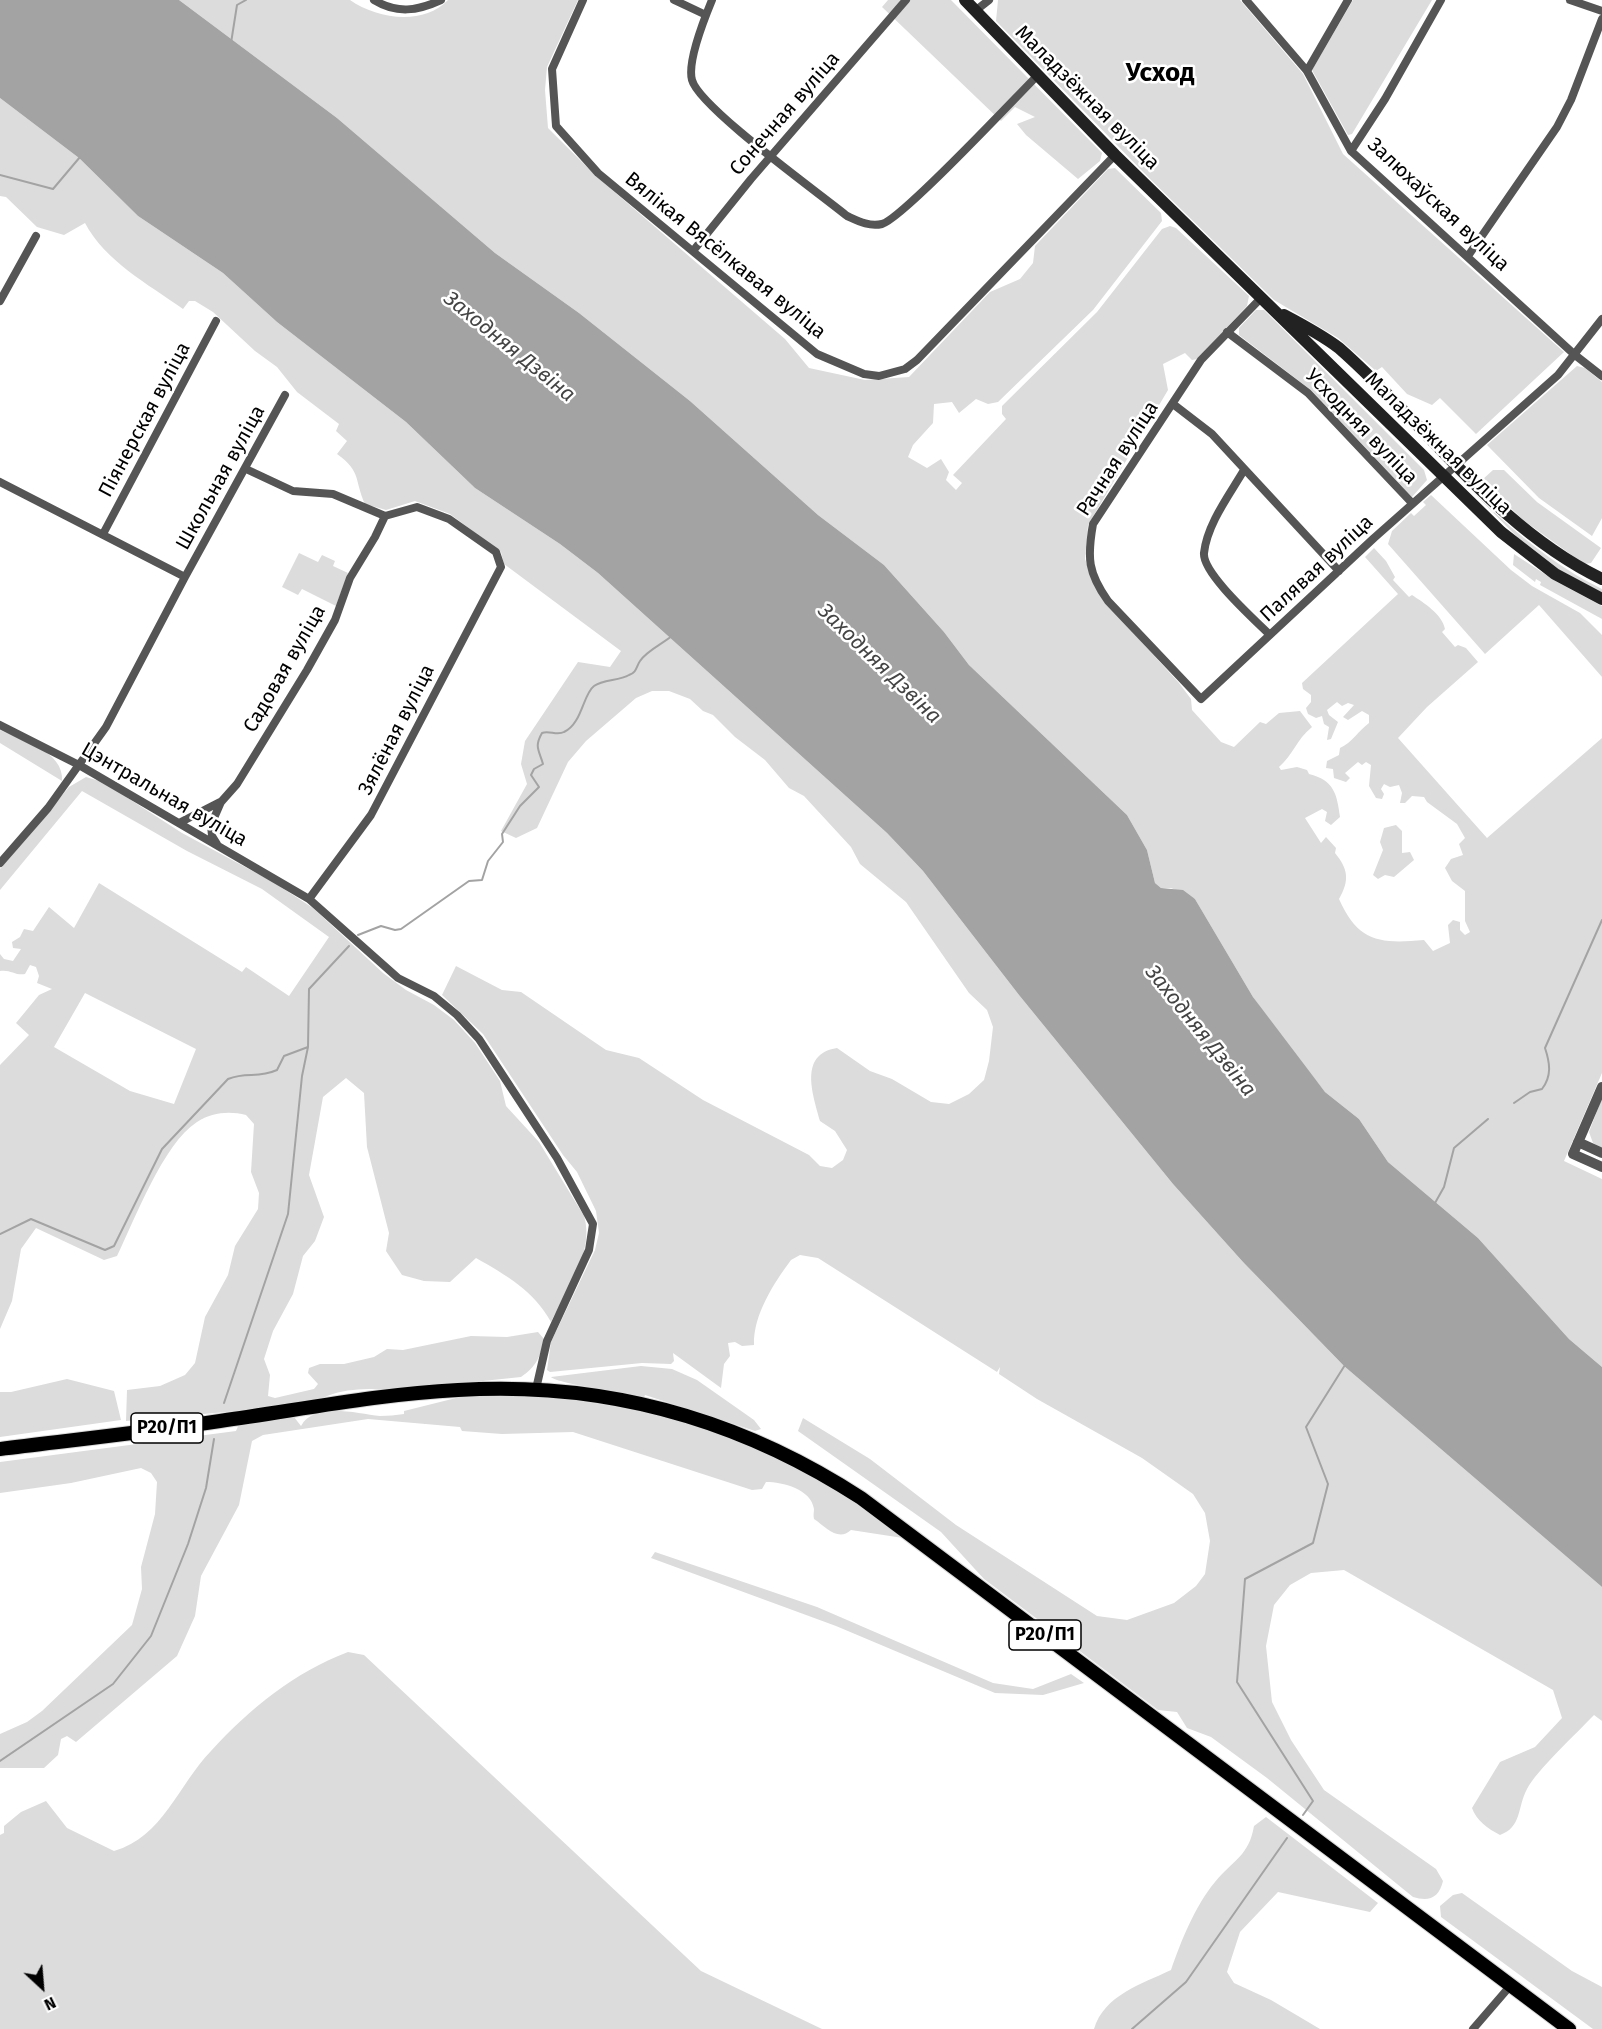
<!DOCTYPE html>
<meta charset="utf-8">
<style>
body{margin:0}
#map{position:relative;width:1602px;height:2029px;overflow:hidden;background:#fff;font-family:"Fira Sans",sans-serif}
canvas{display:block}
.north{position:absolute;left:12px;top:1957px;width:60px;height:60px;-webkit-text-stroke:4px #fff;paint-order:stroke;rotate:154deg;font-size:16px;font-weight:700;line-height:24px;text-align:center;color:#000}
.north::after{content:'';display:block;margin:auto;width:21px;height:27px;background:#000;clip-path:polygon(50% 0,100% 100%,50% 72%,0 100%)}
</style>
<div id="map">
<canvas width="1602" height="2029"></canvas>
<div class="north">N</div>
</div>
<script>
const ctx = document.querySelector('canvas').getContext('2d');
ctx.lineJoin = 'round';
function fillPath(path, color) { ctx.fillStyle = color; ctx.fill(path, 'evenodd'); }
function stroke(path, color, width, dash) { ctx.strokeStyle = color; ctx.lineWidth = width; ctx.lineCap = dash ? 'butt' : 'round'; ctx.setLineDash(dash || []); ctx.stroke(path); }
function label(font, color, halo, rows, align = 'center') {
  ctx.font = font + ' "Fira Sans",sans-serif'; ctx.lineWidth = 5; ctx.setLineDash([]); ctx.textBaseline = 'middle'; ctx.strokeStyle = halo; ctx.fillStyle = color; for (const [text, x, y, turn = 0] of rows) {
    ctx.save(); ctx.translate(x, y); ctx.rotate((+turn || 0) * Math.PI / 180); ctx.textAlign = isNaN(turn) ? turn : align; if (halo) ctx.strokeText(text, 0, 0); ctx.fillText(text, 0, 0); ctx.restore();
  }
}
fillPath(new Path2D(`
 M 179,0 L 350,0 C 377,19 423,26 448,0 L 578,0 L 547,67 L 545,90 L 548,128 L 596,176 L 785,339 L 809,368 L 865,380 L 909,377 L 990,292 L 1020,279 L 1033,263 L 1035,246 L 1108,169 L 1115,168 L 1161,213 L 1162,221 L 1093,310 L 998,402 L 988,404 L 976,399 L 959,413 L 952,402 L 934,404 L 933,423 L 913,445 L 908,457 L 927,468 L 941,459 L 949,472 L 946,480 L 956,490 L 962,483 L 953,475 L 1006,419 L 1002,414 L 1002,406 L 1097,312 L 1162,229 L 1170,226 L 1176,228 L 1249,296 L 1247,306 L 1197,359 L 1192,360 L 1185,353 L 1163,364 L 1168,390 L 1088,525 L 1085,559 L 1095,587 L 1106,603 L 1179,683 L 1191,699 L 1192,710 L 1221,742 L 1234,747 L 1260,722 L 1266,724 L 1279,713 L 1300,711 L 1312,727 C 1296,740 1293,755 1279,767 L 1281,770 L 1297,767 L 1307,770 L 1309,774 C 1334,780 1337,794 1340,817 L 1331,825 L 1325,821 L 1327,812 L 1322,809 L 1305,818 L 1321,843 L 1326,837 L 1336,848 L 1335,853 C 1348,869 1350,880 1339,899 C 1358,942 1380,944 1424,940 L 1433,951 L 1450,943 L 1448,925 L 1453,920 L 1460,922 L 1460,930 L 1465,935 L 1470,932 L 1465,921 L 1465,891 L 1452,881 L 1445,868 L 1451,859 L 1463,855 L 1459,844 L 1465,838 L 1457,824 L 1427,802 L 1424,797 L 1412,796 L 1405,803 L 1400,803 L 1402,793 L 1399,785 L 1390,787 L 1384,784 L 1381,789 L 1384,794 L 1382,799 L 1376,798 L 1369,786 L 1371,765 L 1366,762 L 1362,765 L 1358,762 L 1345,773 L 1350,778 L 1346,782 L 1334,778 L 1333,769 L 1326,768 L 1327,761 L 1339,755 L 1340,748 C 1353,742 1358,731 1369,723 L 1369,715 L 1362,711 L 1348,720 L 1343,717 L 1354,705 L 1348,703 L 1342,706 L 1337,702 L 1327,710 L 1329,715 L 1338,722 L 1331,739 L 1327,740 L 1329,727 L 1324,724 L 1322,716 L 1316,718 L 1308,714 L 1306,708 L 1311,702 L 1311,695 L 1303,689 L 1302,683 L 1398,594 L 1365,557 L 1374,548 L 1386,561 L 1395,577 L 1393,580 L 1409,597 L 1412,595 C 1424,603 1442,614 1445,629 L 1442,632 L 1455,647 L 1458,645 L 1466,648 L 1478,662 L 1427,707 L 1398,738 L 1487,838 L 1602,738 L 1602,1073 L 1564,1161 L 1602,1179 L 1602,1367 L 1569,1339 L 1478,1238 L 1388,1162 L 1359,1119 L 1325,1092 L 1278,1033 L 1253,997 L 1195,899 L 1171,888 L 1161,888 L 1155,883 L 1147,850 L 1127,815 L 969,665 L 944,632 L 884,565 L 818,515 L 690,401 L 579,313 L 495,253 L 337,118 Z
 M 888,0 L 951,0 L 1102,153 L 1100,161 L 1078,179 L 1026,135 L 1017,124 L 1035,117 L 1015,107 L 1001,121 L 882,7 Z
 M 998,0 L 1240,0 L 1303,74 L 1343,154 L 1564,352 L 1476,434 L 1440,398 L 1432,405 L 1407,394 L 1382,367 L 1376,371 L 1338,338 L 1274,300 L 1149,178 L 996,21 Z
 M 1353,0 L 1432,0 L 1352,134 L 1348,135 L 1312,70 Z
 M 0,98 L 79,158 L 138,216 L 223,273 L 277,322 L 406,422 L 475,488 L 560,544 L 598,573 L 887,833 L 923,871 L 1019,995 L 1173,1184 L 1243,1262 L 1344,1366 L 1602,1587 L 1602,1721 L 1594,1715 C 1577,1733 1536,1771 1527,1789 C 1517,1808 1522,1827 1500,1835 C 1488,1829 1476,1820 1472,1808 L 1500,1762 L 1535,1747 L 1562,1718 L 1553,1690 L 1344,1570 L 1311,1573 L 1290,1585 L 1274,1605 L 1266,1646 L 1272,1702 L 1291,1740 L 1324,1790 L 1436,1869 L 1443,1881 C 1439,1898 1429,1902 1413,1897 L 1267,1778 L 1211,1737 L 1187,1728 L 1177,1712 L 1158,1710 L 984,1579 L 941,1532 L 798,1431 L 803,1418 L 870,1459 L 956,1525 L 1097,1616 L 1127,1620 L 1174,1603 L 1196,1586 L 1205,1574 L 1210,1541 L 1205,1513 L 1193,1494 L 1142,1458 L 1037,1399 L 999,1374 L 1000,1367 L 997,1372 L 818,1258 L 800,1255 L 791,1260 C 774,1283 753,1315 754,1345 L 742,1346 L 735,1342 L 728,1343 L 730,1356 L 724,1364 L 721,1388 L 673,1353 L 674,1361 L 671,1364 L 642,1363 L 550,1372 L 547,1370 L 551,1342 L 595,1250 L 599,1233 L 596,1211 L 577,1172 L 563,1155 L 483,1034 L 442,995 L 456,966 L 502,990 L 521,992 L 606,1050 L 639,1058 L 703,1100 L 809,1155 L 820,1166 L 832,1168 L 843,1160 L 847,1150 L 835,1131 L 820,1121 C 813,1095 798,1054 837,1048 L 870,1071 L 892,1079 L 931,1102 L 949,1104 L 969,1094 L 984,1080 L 989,1061 L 993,1027 L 987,1010 L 969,993 L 906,902 L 860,864 L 851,847 L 804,796 L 789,788 L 765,760 L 735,737 L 713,715 L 703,711 L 690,699 L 669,691 L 652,691 L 636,698 L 586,741 L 568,762 L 537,828 L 516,838 L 501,831 L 527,784 L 521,764 L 525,741 L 578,662 L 610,667 L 621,651 L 504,564 L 501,552 L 450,514 L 415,501 L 386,510 L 365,504 C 354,480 362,472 337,454 L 347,441 L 336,431 L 339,424 L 297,392 L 277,367 L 255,351 L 213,312 L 195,301 L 189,301 L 183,309 C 148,284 105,261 85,223 L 64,235 L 37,227 L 6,197 L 0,196 Z
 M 1256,310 L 1264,310 L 1424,470 L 1427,480 L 1412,497 L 1311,390 L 1239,335 L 1239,328 Z
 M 1577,366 L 1585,368 L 1602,382 L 1602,518 L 1592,536 L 1539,498 L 1487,445 Z
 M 1493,470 L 1504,470 L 1537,502 L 1601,548 L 1591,563 L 1584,564 L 1523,520 L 1482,480 Z
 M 1473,492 C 1512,530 1553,565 1602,589 L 1602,594 L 1558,570 L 1516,536 Z
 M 1431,495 L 1511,570 L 1532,586 L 1580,613 L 1602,635 L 1602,677 L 1539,605 L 1485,654 L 1388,544 L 1392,531 L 1411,513 L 1414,516 L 1426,505 L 1423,502 Z
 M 299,553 L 318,562 L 322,555 L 335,561 L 333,566 L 348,573 L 336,606 L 302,589 L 298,595 L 282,587 Z
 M 1514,554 L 1557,582 L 1602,606 L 1602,619 L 1540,585 L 1541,582 L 1536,579 L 1535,582 L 1513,565 Z
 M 0,730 C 22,741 64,751 62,781 L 0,743 Z
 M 86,777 L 103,782 L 182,833 L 273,882 L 313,908 L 383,973 L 406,990 L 434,1005 L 454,1020 L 475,1043 L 500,1081 L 506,1106 L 539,1142 L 584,1216 C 595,1251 566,1291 551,1322 C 534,1291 506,1275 476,1258 L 450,1282 L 424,1281 L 402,1275 L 386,1251 L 389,1233 L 367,1147 L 364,1093 L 346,1078 L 323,1097 L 309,1175 L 324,1217 L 315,1241 L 303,1256 L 293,1294 L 273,1331 L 264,1359 L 270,1375 L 268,1396 L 275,1398 L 314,1389 L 318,1384 L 308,1373 L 309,1368 L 320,1364 L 344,1364 L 374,1357 L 387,1349 L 403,1350 L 471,1336 L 507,1337 L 538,1332 L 544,1339 C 541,1356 536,1367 521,1377 C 483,1381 444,1385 405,1388 C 377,1391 349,1385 323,1398 L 237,1411 L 126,1421 L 127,1390 L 160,1386 L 185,1375 L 195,1363 L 205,1317 L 228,1275 L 235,1246 L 258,1209 L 259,1193 L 251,1172 L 254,1124 L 246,1115 C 230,1111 212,1112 197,1122 C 163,1144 135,1219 117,1256 L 104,1260 L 36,1228 L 21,1249 L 12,1301 L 0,1329 L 0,1065 L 29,1035 L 16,1023 L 39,995 L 52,989 L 37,983 L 39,976 L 36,967 L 30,965 L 25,974 C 16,976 10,969 0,971 L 0,954 L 4,959 L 13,961 L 21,949 L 13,948 L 12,942 L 20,937 L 24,929 L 33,931 L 49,907 L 74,928 L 99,883 L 242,972 L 246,967 L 289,996 L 329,937 L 262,889 L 187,851 L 82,791 L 0,890 L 0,869 L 69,787 ZM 85,993 L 196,1049 L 174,1104 L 130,1091 L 54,1047 Z
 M 1396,825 L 1402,831 L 1402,853 L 1410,852 L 1414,860 L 1394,877 L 1385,875 L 1378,879 L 1373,875 L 1383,850 L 1380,842 L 1384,828 Z
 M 1602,1098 L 1602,1149 L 1593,1143 L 1589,1132 Z
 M 641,1366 L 672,1369 L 697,1380 L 754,1420 L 761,1429 L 755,1431 L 645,1395 L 644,1397 C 628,1393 558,1384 551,1377 Z
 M 67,1379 L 114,1391 L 121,1420 L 0,1437 L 0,1392 L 11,1392 Z
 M 536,1396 C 622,1404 724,1425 800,1468 C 837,1489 870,1513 903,1538 L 851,1530 C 838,1542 826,1527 814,1519 C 813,1515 814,1512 814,1509 C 811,1489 783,1482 766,1482 L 762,1489 L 752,1490 L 573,1432 L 502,1434 L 462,1431 L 460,1427 L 368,1419 L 263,1435 L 252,1441 L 239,1505 L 201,1576 L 195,1616 L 177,1656 L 76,1742 L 67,1736 L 61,1739 L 58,1755 L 44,1768 L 0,1768 L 0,1734 L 27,1722 L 42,1711 L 132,1625 L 142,1589 L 141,1567 L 155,1514 L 157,1482 L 151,1473 L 141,1468 L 71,1483 L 0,1493 L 0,1462 L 236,1431 L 239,1424 L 294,1417 L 301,1426 C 315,1401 357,1414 380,1416 C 388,1416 396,1415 404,1414 L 404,1411 L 460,1397 Z
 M 655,1552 L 817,1607 L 993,1683 L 1033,1689 L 1071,1674 L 1084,1683 L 1043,1695 L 995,1693 L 836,1626 L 651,1558 Z
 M 348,1652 L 364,1655 L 701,1971 L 822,2029 L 0,2029 L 0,1835 L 4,1833 L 4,1826 L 21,1812 L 46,1801 L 67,1828 L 114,1851 C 163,1837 178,1785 211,1751 C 249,1709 295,1672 348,1652 Z
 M 1266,1817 L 1378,1903 L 1370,1912 L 1278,1892 L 1240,1932 L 1227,1972 L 1234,1983 L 1271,2000 L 1320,2029 L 1094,2029 C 1104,1995 1142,1984 1171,1970 C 1181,1941 1195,1906 1215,1882 C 1233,1860 1249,1856 1254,1826 Z
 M 1462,1893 L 1572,1971 L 1602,1987 L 1602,2029 L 1593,2029 L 1441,1917 L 1440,1906 L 1453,1895 Z`), '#dcdcdc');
fillPath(new Path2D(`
 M 0,0 L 179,0 L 337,118 L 495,253 L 579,313 L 690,401 L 818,515 L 884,565 L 944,632 L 969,665 L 1127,815 L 1147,850 L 1155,883 L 1161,888 L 1183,890 L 1195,899 L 1253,997 L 1325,1092 L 1359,1119 L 1388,1162 L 1478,1238 L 1569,1339 L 1602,1367 L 1602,1587 L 1344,1366 L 1243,1262 L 1173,1184 L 1019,995 L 923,871 L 887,833 L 598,573 L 560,544 L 475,488 L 406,422 L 277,322 L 223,273 L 138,216 L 79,158 L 0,98 Z`), '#a3a3a3');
stroke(new Path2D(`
 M 231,43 L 237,5 L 246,0
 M 0,175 L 53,189 L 80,157
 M 358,935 L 381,926 L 395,930 L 401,929 L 469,881 L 482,880 L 488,861 L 503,842 L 502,834 L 520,806 L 539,787 L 531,775 L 534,769 L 543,764 C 539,750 534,747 542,733 C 549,730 557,736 564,732 C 582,724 583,694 594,686 C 603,679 619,681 629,675 C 637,672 636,667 640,661 C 646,651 664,643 673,635
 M 1514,1103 L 1530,1092 L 1542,1089 C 1552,1076 1550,1063 1545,1048 L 1602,920
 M 1435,1203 L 1444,1187 L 1454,1148 L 1488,1119
 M 0,1234 L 31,1219 L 105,1250 L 114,1246 L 162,1149 L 228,1079 C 247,1071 257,1079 277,1070 L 284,1056 L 308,1047
 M 224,1403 L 288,1214 L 302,1076 L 308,1047 L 309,989 L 349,946
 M 0,1761 L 113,1684 L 151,1636 L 188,1544 L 206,1488 L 214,1439
 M 1303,1815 L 1313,1801 L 1237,1682 L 1245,1579 L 1313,1543 L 1328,1484 L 1306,1427 L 1345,1365
 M 1132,2029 L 1186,1982 L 1287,1838`), '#a3a3a3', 2);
const primary = new Path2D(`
 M 0,1449 C 73,1440 147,1432 220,1421 C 299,1410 378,1394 458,1390 C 604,1381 738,1418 861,1498 L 1569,2029`);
stroke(primary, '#dbdbdb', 16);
stroke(new Path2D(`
 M 374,0 C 397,14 417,11 441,0
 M 583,0 L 552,69 L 556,126 L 598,173 L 817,354 L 864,374 L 879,376 L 905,369 L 917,360 L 1115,155
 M 674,0 L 706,15
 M 712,0 C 705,17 687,62 692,80 C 699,107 819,193 847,216 C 858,221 869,227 882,224 C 902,219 1014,99 1037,76
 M 1246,0 L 1307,71 L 1351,151
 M 1441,0 L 1385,99 L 1351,151 L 1575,355 L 1602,376
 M 1570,0 L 1602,11
 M 975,11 L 989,0
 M 1307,71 L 1348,0
 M 693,251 L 751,179 L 906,0
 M 1468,256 L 1557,127 L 1571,100 L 1602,19
 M 1261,298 L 1201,360 L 1093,524 C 1087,558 1088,573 1108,601 L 1201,699 L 1374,538 L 1558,375 L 1602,319
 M 0,301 L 36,236
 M 1227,332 L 1308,393 L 1412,503
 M 1173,404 L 1212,434 L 1339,571
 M 246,469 L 293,491 L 333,494 L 385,516 L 417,507 L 449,519 L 496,552 L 501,567 L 371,815 L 309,899
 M 1244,470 C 1230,494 1207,524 1204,553 C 1202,573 1255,620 1270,635
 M 0,482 L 185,577
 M 103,534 L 216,321
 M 0,725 L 79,765 L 309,899 L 398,978 L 434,996 L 457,1015 L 479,1039 L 557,1158 L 593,1224 L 589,1250 L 547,1341 L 536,1389
 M 179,823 L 220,802
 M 217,844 L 212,836 L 211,825 L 221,802 L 237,784 L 307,670 L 335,620 L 350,578 L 375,537 L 385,516
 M 0,863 L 48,808 L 106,727 L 185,577 L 285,395
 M 1473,2029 L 1511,1985`), '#555', 8);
stroke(new Path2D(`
 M 1602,1087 L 1573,1154 L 1602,1167
 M 1578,1142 L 1602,1153`), '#555', 10);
stroke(new Path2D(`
 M 965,0 L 1115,155 L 1501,532 L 1555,574 L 1602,599
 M 1284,315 C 1303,325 1322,335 1339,348 C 1426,424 1496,528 1602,579`), '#222', 12);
stroke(primary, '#000', 14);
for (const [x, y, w] of [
 [167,1428,72],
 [1045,1635,72]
]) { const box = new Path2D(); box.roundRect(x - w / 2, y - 15, w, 30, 4.5); ctx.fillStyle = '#fff'; ctx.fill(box); stroke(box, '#000', 1.5); }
label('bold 18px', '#000', null, [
 ["Р20/П1",167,1428],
 ["Р20/П1",1045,1635]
]);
label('20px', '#000', '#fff', [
 ["Маладзёжная вуліца",1087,98,45],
 ["Сонечная вуліца",785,114,-49],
 ["Залюхаўская вуліца",1438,205,43],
 ["Вялікая Вясёлкавая вуліца",725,256,39],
 ["Піянерская вуліца",145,420,-62],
 ["Усходняя вуліца",1361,427,46],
 ["Маладзёжная вуліца",1438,444,44],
 ["Рачная вуліца",1118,459,-57],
 ["Школьная вуліца",221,478,-61],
 ["Палявая вуліца",1317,569,-43],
 ["Садовая вуліца",285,669,-60],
 ["Зялёная вуліца",397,730,-63],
 ["Цэнтральная вуліца",164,795,30]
]);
label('italic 21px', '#444', '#fff', [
 ["Заходняя Дзвіна",509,347,39],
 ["Заходняя Дзвіна",879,664,44],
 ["Заходняя Дзвіна",1200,1031,51]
]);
label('bold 26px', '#000', '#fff', [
 ["Усход",1160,74]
]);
</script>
